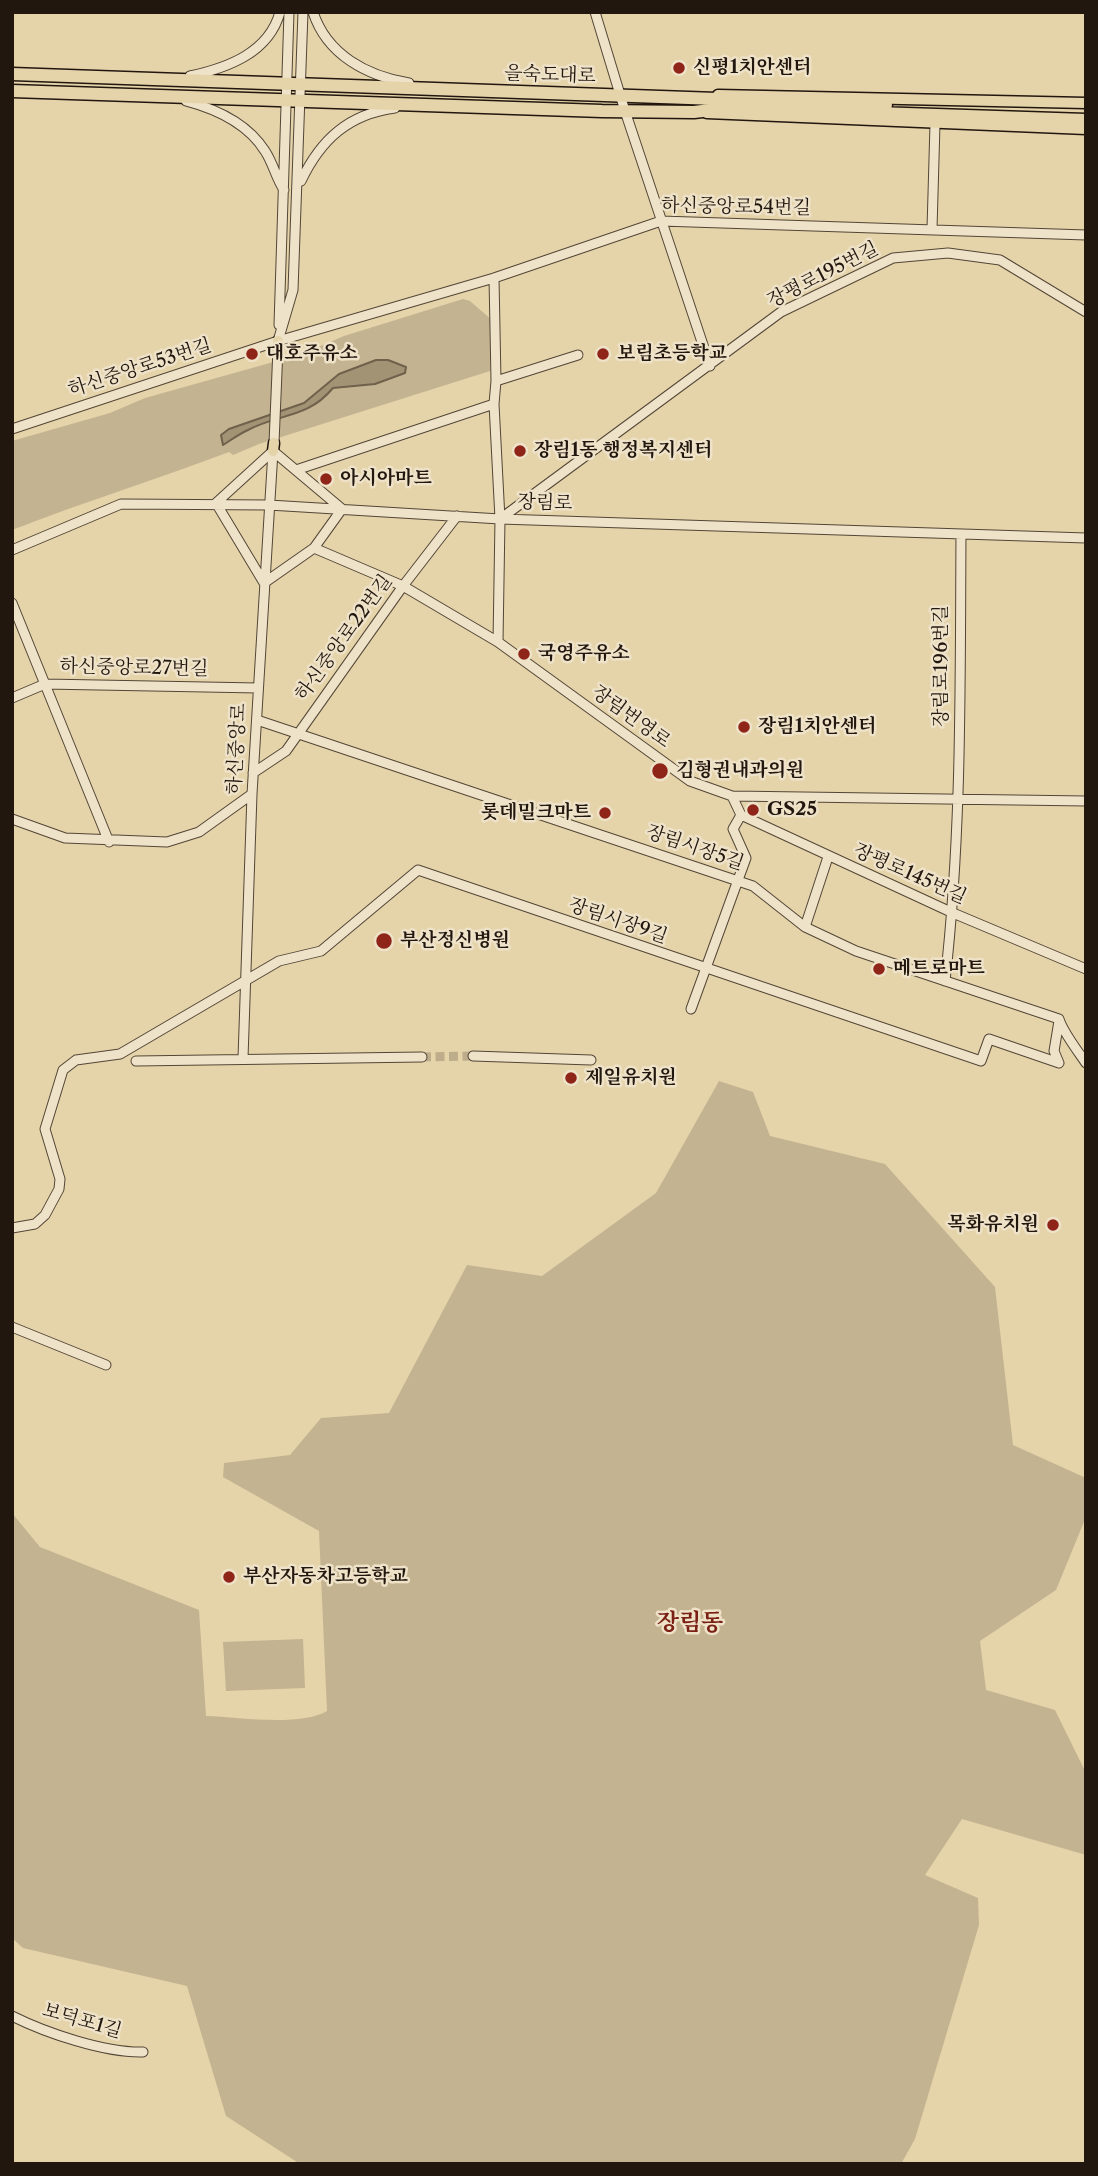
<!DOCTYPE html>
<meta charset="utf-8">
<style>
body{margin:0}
#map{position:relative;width:1098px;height:2176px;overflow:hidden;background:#e5d3aa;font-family:"Libre Caslon Text",serif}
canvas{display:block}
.frame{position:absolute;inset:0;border:14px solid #22170f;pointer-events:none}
</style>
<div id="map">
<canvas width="1098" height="2176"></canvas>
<div class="frame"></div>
</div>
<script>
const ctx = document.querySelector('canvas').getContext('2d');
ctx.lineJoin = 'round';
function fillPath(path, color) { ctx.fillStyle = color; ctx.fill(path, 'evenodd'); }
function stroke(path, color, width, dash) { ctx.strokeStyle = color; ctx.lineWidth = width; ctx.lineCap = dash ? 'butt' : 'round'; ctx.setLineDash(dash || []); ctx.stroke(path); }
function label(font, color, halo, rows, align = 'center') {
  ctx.font = font + ' "Libre Caslon Text","Noto Serif KR",serif'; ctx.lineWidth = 5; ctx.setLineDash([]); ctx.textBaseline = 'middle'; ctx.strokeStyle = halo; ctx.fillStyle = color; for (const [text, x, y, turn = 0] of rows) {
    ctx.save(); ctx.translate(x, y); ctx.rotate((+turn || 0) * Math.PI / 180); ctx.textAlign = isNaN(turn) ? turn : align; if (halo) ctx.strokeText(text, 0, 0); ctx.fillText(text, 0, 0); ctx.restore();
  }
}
fillPath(new Path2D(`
 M 463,299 L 470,301 L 493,321 L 490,371 L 259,444 L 233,455 L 229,452 C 157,479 84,502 12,530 L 12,441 L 110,413 L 145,398 L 302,354 L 344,336 Z
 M 719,1081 L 753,1092 L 770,1136 L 885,1164 L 995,1287 L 1013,1445 L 1086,1478 L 1086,1517 L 1056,1590 L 980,1641 L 986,1690 L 1055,1710 L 1086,1773 L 1086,1855 L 962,1819 L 925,1875 L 978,1898 L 979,1925 L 915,2139 L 901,2164 L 300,2164 L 226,2116 L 187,1986 L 23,1948 L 12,1938 L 12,1513 L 40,1547 L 199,1610 L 206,1716 C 238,1717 300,1727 327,1711 L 319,1531 L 223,1477 L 224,1463 L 290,1455 L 321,1418 L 389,1413 L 467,1265 L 542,1276 L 656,1193 Z
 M 303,1639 L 305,1688 L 226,1691 L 223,1642 Z`), '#c4b390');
const water = new Path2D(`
 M 376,360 L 388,360 L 406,367 L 405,373 L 375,384 L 333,388 C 307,419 280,413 248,430 C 239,434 231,440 223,445 L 221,435 L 229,429 L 304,403 L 339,374 Z`);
fillPath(water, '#a39375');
stroke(water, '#6f614c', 2);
stroke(new Path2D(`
 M 422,1057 L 473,1056`), '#bead8b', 9, [9, 4.5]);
const minor = new Path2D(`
 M 313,12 C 327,55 367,76 409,83
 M 595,12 L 625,111 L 710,366
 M 190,76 C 227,68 269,53 280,12
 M 186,101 C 216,109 248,124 265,151 C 273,163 276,178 284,190
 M 301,181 C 321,139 349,114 395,108
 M 932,229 L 935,124
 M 494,278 L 496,381 L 578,355
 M 279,325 L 289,12
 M 278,341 L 293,290 L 303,12
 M 496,381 L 494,404 L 500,519 L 498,642 L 690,781 L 732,796 L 1086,801
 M 12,429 L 278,341 L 494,278 L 661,221 L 1086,235
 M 274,443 L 278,348
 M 273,451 L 342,509 L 314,548 L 264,583 L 216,503 Z
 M 296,470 L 494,404
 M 500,519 L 781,312 L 893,258 L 948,253 L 1000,260 L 1086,312
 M 314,548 L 403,586 L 498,642
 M 12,550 L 121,504 L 269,505 L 500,519 L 1086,538
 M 12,603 L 109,842
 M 12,698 L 45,684 L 258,688
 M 257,720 L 753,886 L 805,927 L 856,951 L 1059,1019 C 1063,1032 1077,1050 1086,1063
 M 253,773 L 286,751 L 403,586 L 457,516
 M 732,796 L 741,815 L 953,913 L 1086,969
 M 12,819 L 65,838 L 167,842 L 199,832 L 252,794
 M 805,927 L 828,857
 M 945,981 C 962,832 960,683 961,534
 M 691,1009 L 746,858 L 733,829 L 741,815
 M 1059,1021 L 1054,1051 L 1059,1063
 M 473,1056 L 591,1060
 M 243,1058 L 252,794 L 273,451
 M 136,1061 L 422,1057
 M 12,1228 L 35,1224 L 45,1215 L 59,1189 L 60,1179 L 45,1129 L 63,1070 L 76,1060 L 120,1054 L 279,961 L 321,951 L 418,870 L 981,1061 L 989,1039 L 1059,1063
 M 12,1327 L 106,1365
 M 12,2016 C 46,2033 105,2053 143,2052`);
const major = new Path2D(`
 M 718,95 L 1086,103
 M 707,113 L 1086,129
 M 278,348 L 278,341
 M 273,451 L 274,443`);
const highway = new Path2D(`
 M 12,74 L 886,105
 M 12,91 L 602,111 L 694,112 L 728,108 L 1086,120`);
stroke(minor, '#534636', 11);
stroke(major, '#22170f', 13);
stroke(highway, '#22170f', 15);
stroke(minor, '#eee2c8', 9);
stroke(major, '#e5d3aa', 10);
stroke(highway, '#e5d3aa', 12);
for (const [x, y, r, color] of [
 [679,68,7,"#8f2418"],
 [252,354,7,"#8f2418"],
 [603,354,7,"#8f2418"],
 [520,451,7,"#8f2418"],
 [326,479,7,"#8f2418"],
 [524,654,7,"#8f2418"],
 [744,727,7,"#8f2418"],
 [660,771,9,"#8f2418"],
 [753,810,7,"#8f2418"],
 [605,813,7,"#8f2418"],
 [384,941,9,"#8f2418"],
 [879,969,7,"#8f2418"],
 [571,1078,7,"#8f2418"],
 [1053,1225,7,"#8f2418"],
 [229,1577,7,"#8f2418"]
]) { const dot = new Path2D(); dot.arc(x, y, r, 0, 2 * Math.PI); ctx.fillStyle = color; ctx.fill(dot); stroke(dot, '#eee2c8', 2.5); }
label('bold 19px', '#22170f', '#eee2c8', [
 ["신평1치안센터",693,68],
 ["대호주유소",266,354],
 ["보림초등학교",617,354],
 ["장림1동 행정복지센터",534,451],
 ["아시아마트",340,479],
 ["국영주유소",538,654],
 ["장림1치안센터",758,727],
 ["김형권내과의원",676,771],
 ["GS25",767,810],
 ["롯데밀크마트",591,813,"right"],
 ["부산정신병원",400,941],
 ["메트로마트",893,969],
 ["제일유치원",585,1078],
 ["목화유치원",1039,1225,"right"],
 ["부산자동차고등학교",243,1577]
], 'left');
label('19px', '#22170f', '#eee2c8', [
 ["을숙도대로",550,75,2],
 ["하신중앙로54번길",736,207,1],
 ["장평로195번길",823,275,-27],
 ["하신중앙로53번길",140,368,-18],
 ["장림로",545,503,2],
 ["하신중앙로22번길",344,638,-54],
 ["장림로196번길",942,666,-90],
 ["하신중앙로27번길",134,668,1],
 ["장림번영로",631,717,36],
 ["하신중앙로",237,749,-87],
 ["장림시장5길",695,848,19],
 ["장평로145번길",910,874,24],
 ["장림시장9길",618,921,19],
 ["보덕포1길",82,2021,16]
]);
label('bold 23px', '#7a1f14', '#eee2c8', [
 ["장림동",690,1623]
]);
</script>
